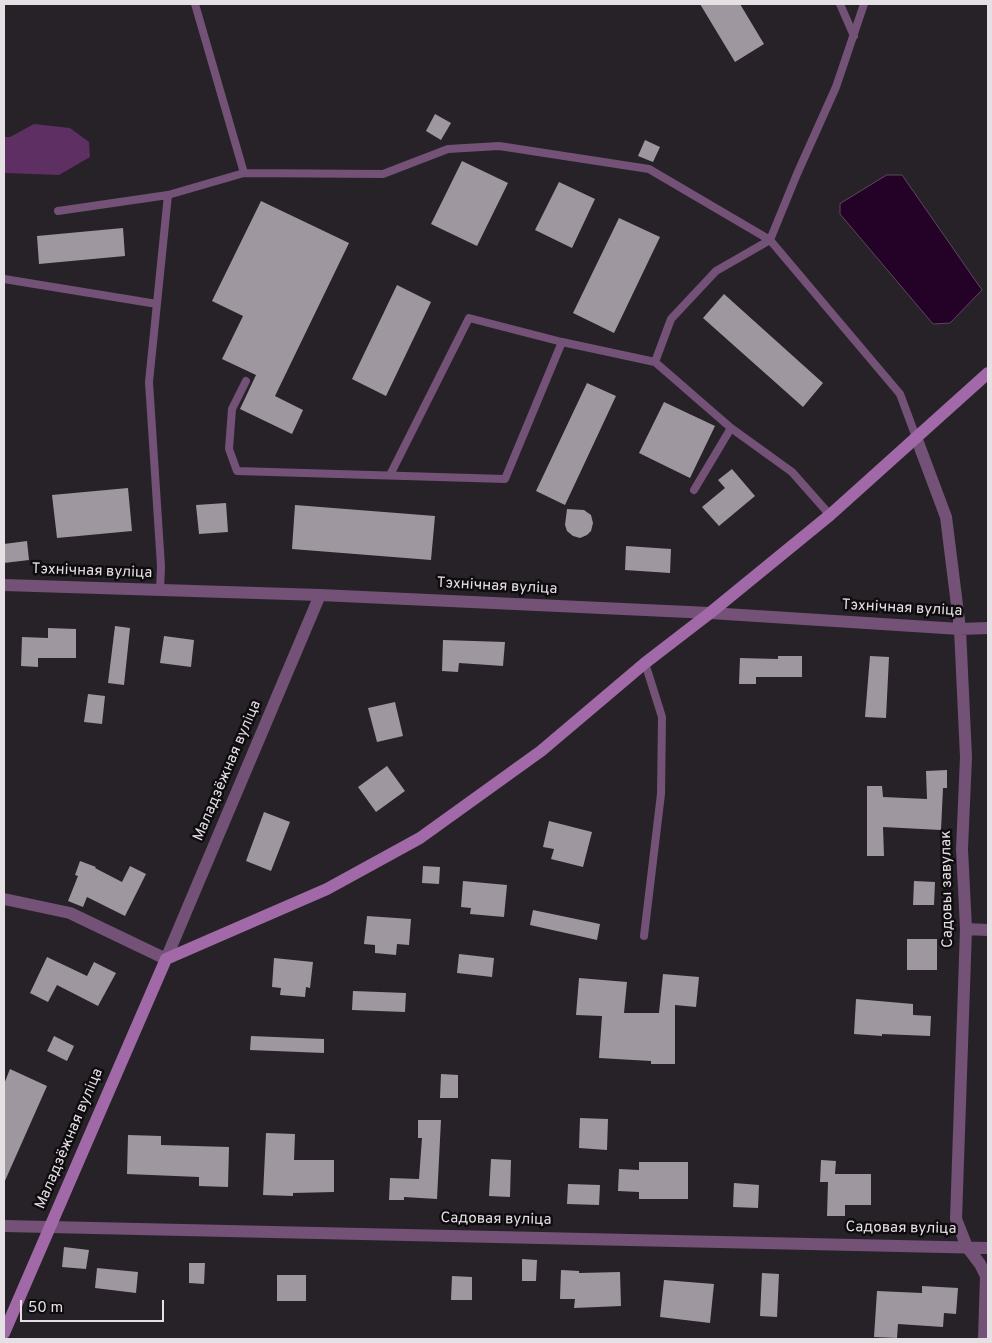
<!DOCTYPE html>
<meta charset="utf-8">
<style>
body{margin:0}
#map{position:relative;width:992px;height:1343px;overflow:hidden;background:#272228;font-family:Overpass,sans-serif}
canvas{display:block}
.frame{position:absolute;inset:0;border:5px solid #e4e0e4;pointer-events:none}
.scale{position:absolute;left:20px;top:1300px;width:144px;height:22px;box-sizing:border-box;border:2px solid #e4e0e4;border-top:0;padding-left:6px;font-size:15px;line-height:18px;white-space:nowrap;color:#e4e0e4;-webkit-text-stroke:4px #0f0c0f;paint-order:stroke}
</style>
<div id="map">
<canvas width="992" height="1343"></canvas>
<div class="frame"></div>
<div class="scale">50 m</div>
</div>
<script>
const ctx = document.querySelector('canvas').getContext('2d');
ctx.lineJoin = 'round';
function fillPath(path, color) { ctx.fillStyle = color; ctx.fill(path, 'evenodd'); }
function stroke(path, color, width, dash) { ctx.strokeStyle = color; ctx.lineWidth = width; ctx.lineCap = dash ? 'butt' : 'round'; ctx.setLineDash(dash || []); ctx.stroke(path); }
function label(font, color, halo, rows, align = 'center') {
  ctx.font = font + ' Overpass,sans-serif'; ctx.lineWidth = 5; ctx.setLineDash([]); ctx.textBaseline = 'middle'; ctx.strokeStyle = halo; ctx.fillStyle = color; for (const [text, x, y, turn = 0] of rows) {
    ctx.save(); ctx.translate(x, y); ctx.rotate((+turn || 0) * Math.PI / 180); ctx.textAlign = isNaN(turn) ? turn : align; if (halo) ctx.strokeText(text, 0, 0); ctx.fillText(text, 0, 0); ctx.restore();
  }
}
fillPath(new Path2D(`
 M 34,124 L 70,128 L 89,142 L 90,157 L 59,175 L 4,173 L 4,137 L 10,137 Z`), '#5d2f62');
const water = new Path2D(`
 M 887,175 L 902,175 L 982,290 L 950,323 L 933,324 L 840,214 L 840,204 Z`);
fillPath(water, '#240228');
stroke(water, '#5e4560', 1);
fillPath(new Path2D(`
 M 700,4 L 740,4 L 764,44 L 735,62 Z
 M 435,114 L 451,123 L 441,140 L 426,131 Z
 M 645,140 L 660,147 L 653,162 L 638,156 Z
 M 462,161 L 508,183 L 477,246 L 431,224 Z
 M 559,182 L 595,199 L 572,248 L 535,230 Z
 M 261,201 L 349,243 L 275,396 L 303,410 L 292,434 L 240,409 L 256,375 L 222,359 L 243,316 L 212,301 Z
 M 619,218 L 660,237 L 614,333 L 573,313 Z
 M 123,228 L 125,256 L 39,264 L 37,236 Z
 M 397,285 L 431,302 L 386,396 L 352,379 Z
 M 724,294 L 823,383 L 803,407 L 703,318 Z
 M 587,383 L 616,396 L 565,505 L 536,491 Z
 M 664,402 L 715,426 L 690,478 L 639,453 Z
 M 732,469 L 755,496 L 719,526 L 702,507 L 725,488 L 718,480 Z
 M 128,488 L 132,531 L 57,538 L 52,495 Z
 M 226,503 L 228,532 L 199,534 L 196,505 Z
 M 295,505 L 435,516 L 431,560 L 292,549 Z
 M 567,509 L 584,510 L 591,515 L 593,523 L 591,531 L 587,535 L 580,538 L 573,536 L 567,531 L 565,525 Z
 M 27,541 L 29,560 L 4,563 L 4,544 Z
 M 626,546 L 671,549 L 670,573 L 625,570 Z
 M 115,626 L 130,628 L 124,685 L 108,683 Z
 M 48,628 L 76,629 L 76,658 L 38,658 L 38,667 L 21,666 L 22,637 L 48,638 Z
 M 164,636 L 194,640 L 191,667 L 160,663 Z
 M 443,640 L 505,642 L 503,666 L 459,663 L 458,672 L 442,671 Z
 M 778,656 L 802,656 L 802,677 L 756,677 L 756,684 L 739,684 L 740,658 L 778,659 Z
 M 870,656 L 889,657 L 886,718 L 865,717 Z
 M 88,694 L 105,696 L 102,724 L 84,722 Z
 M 395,702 L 403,736 L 377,742 L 368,708 Z
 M 387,766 L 405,791 L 376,812 L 358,787 Z
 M 947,770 L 947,788 L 943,788 L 941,830 L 883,827 L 884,856 L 867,856 L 867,786 L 882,786 L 883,797 L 927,799 L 926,771 Z
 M 264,812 L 290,822 L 271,871 L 246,861 Z
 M 549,821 L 592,832 L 583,867 L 551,859 L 554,849 L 543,847 Z
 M 80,861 L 96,867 L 95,868 L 122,882 L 130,866 L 146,874 L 125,916 L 87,897 L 83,907 L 68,901 L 78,876 L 75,875 Z
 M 423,866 L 440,867 L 439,884 L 422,883 Z
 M 463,881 L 507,885 L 504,917 L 470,914 L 471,908 L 461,907 Z
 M 914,881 L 935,882 L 934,905 L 913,905 Z
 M 533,910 L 600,924 L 597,940 L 530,925 Z
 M 367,916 L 411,919 L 409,945 L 397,944 L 396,955 L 375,953 L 375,945 L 364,944 Z
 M 907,939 L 937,939 L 937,970 L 907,970 Z
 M 459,954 L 494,958 L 492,977 L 457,973 Z
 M 47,957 L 87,976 L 94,962 L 116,973 L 98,1006 L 57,985 L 48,1002 L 30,993 Z
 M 274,958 L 313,962 L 310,988 L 306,987 L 305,997 L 280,995 L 281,988 L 272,987 Z
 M 663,974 L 699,977 L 696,1007 L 675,1005 L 675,1064 L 651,1064 L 651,1061 L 599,1058 L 602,1016 L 576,1015 L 579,978 L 627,982 L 624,1013 L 659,1013 Z
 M 353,991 L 406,993 L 405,1012 L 352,1010 Z
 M 856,999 L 913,1004 L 913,1015 L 931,1016 L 930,1036 L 882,1034 L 882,1036 L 854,1034 Z
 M 54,1036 L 74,1046 L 67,1061 L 47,1051 Z
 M 251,1036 L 324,1039 L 324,1053 L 250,1050 Z
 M 10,1069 L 47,1086 L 4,1183 L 4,1084 Z
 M 441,1074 L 458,1075 L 458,1098 L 440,1098 Z
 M 580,1118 L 608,1119 L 607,1150 L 579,1148 Z
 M 418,1120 L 441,1120 L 437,1199 L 404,1197 L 404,1200 L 389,1200 L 390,1178 L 419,1179 L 422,1138 L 418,1138 Z
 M 266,1133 L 295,1134 L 294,1160 L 334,1160 L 334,1192 L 293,1193 L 293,1196 L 263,1195 Z
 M 128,1135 L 161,1136 L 161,1145 L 229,1147 L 228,1187 L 199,1186 L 199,1177 L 127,1174 Z
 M 491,1159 L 511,1160 L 510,1197 L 489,1196 Z
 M 821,1160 L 836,1161 L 835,1174 L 871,1174 L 871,1205 L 845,1205 L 845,1216 L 827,1216 L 828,1182 L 820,1182 Z
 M 639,1162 L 688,1162 L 688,1199 L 639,1199 L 639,1192 L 618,1191 L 619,1169 L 639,1170 Z
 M 734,1183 L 759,1185 L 758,1208 L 733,1207 Z
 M 568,1184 L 600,1185 L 599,1205 L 567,1204 Z
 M 64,1247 L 89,1250 L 86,1269 L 62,1267 Z
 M 522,1259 L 537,1260 L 536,1281 L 522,1281 Z
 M 189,1263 L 205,1263 L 204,1284 L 189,1283 Z
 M 97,1268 L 138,1272 L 136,1293 L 95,1288 Z
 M 561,1270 L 579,1271 L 579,1273 L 620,1272 L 621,1306 L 574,1308 L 575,1299 L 560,1299 Z
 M 762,1273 L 779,1274 L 777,1317 L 760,1316 Z
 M 277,1275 L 306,1275 L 306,1301 L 277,1301 Z
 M 452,1276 L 472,1277 L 472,1300 L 451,1300 Z
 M 664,1280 L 714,1284 L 710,1323 L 660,1317 Z
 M 922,1286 L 958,1288 L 956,1314 L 944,1313 L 943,1327 L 898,1324 L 897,1338 L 874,1337 L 877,1291 L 922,1293 Z`), '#9e979f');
stroke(new Path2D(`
 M 195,4 L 244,173
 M 840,4 L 854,36
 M 58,211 L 168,195 L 244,173 L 383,174 L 448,149 L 499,146 L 649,169 L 770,240 L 900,394 L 916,437
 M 4,279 L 157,304
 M 246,381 L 232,409 L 229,449 L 237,471 L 505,479 L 562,342 L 655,362
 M 731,428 L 655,362 L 671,319 L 716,271 L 770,240 L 797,174 L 836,87 L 864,4
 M 390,475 L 469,318 L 562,342
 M 694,490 L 731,428 L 792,472 L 830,515
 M 160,590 L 161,566 L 149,382 L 168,195
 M 644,936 L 661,794 L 662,717 L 645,663`), '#745177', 8);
stroke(new Path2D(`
 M 916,437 L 946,517 L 960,629 L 966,757 L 962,849 L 966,929 L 956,1219 L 967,1247 L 980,1264 L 986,1276 L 984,1339
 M 4,585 L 320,595 L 710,613 L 960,629 L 988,628
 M 4,899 L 70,913 L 166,959 L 320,595
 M 966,929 L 988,930
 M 4,1226 L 988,1248`), '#745177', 12);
stroke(new Path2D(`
 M 4,1333 L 166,959 L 327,889 L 420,838 L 541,751 L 645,663 L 710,613 L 830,515 L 988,373`), '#a169a7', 12);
label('15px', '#e4e0e4', '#0f0c0f', [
 ["Тэхнічная вуліца",92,572,2],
 ["Тэхнічная вуліца",497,587,3],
 ["Тэхнічная вуліца",902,609,3],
 ["Маладзёжная вуліца",228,771,-67],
 ["Садовы завулак",948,889,-91],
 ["Маладзёжная вуліца",70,1139,-67],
 ["Садовая вуліца",496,1220,1],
 ["Садовая вуліца",901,1229,1]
]);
</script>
